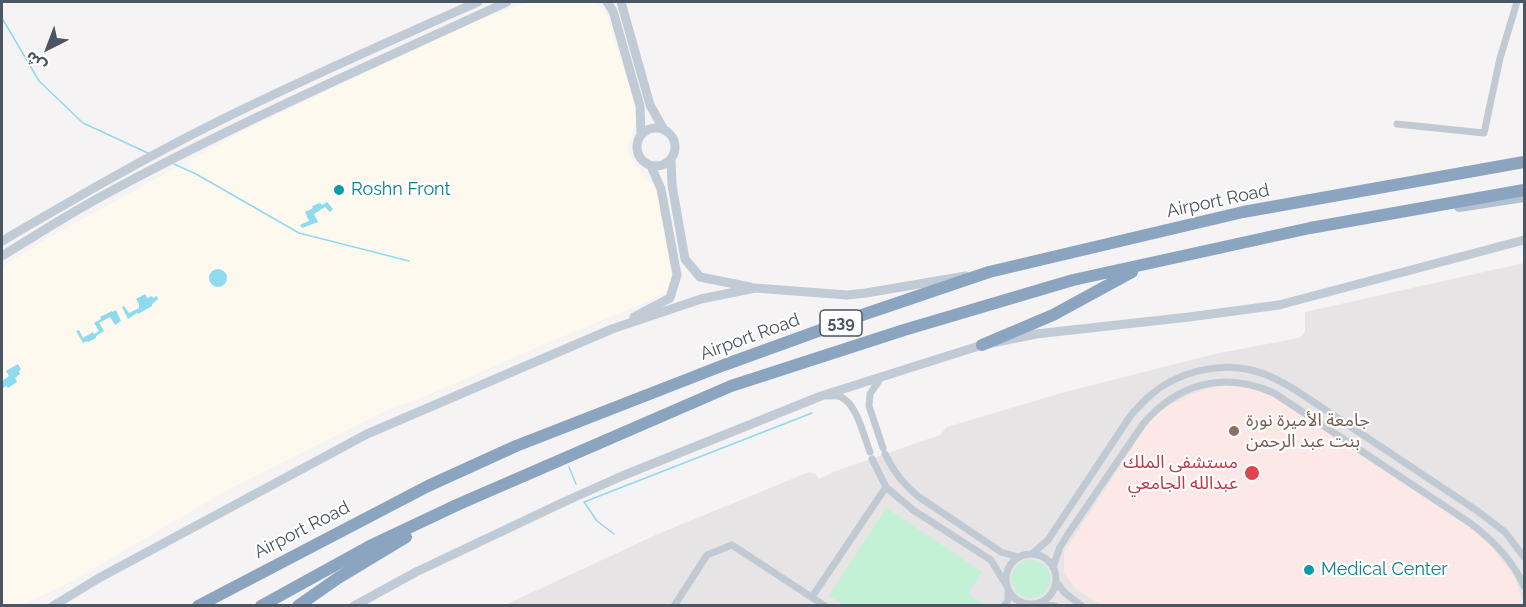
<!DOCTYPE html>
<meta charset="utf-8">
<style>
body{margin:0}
#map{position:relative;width:1526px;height:607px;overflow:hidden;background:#f5f3f3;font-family:Raleway,"Noto Sans Arabic",sans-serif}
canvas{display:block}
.frame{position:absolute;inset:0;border:3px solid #4a5661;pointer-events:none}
.north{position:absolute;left:18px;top:18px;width:60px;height:60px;-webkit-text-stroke:4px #fff;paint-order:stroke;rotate:222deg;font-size:16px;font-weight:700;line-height:24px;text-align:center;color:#4a5661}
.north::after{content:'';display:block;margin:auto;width:21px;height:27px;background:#4a5661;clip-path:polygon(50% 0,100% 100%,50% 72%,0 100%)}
</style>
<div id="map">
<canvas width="1526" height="607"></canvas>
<div class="frame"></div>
<div class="north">ش</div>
</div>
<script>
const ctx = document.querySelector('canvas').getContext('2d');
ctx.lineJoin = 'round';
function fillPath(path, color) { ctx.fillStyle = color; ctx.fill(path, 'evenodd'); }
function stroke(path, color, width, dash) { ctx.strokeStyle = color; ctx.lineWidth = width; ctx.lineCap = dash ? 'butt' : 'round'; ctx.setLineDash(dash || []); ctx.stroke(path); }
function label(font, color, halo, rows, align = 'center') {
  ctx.font = font + ' Raleway,"Noto Sans Arabic",sans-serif'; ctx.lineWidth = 4.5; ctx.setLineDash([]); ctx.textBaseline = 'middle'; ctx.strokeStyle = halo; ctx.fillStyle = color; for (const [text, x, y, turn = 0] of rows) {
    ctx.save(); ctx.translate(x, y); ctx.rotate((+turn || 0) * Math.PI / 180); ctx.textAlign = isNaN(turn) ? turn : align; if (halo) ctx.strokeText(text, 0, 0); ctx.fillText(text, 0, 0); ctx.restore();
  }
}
fillPath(new Path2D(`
 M 527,2 L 593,2 L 605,10 L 637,111 L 635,124 L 627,150 L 644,177 L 659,188 L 674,270 L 671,282 L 667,290 L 660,295 L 649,301 L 547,343 L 426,396 L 387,410 L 229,489 L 71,582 L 22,605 L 2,606 L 2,267 L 48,238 L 247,129 L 467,24 Z`), '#fdf9ef');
fillPath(new Path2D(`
 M 1524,263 L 1524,605 L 503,606 L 658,534 L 809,472 L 815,474 L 819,479 L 833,472 L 940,435 L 947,427 L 1065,392 L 1219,353 L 1289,340 L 1298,338 L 1303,335 L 1305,331 L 1305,312 Z`), '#e6e4e5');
fillPath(new Path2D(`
 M 1215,386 L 1243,386 L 1269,394 L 1464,522 L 1492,547 L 1514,576 L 1524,605 L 1101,605 L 1076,589 L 1064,573 L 1064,552 L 1148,423 L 1161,409 L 1194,393 Z`), '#fce8e6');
fillPath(new Path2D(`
 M 886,508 L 982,572 L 968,594 L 984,605 L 844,605 L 829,596 Z
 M1012 579a19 19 0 1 1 38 0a19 19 0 1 1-38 0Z`), '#c3f1d5');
fillPath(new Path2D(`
 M 327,202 L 333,209 L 330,212 L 325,207 L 314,214 L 318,222 L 302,228 L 300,225 L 309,221 L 305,212 L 313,208 L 312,206 L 320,203 L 322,205 Z
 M209 278a9 9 0 1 1 18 0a9 9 0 1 1-18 0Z
 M 145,294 L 147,298 L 152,296 L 153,298 L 157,296 L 158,299 L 152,304 L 152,306 L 138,314 L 137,313 L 128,319 L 122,307 L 124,306 L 129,313 L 139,308 L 139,304 L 136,299 Z
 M 116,310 L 121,321 L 115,325 L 110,317 L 99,323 L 104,331 L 96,336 L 96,338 L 88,342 L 87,341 L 83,343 L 76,331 L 79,330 L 83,338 L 93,332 L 94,334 L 99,331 L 94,323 L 101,319 L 100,317 L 112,311 L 112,312 Z
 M 18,364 L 21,369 L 19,371 L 20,374 L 15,378 L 17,382 L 8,388 L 6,386 L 2,389 L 2,381 L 9,376 L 6,371 Z`), '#90daee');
stroke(new Path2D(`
 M 2,18 L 39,81 L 83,123 L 150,154
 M 174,164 L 196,174 L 299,233 L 409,261
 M 569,467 L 576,484
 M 614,534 L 597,521 L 584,502 L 812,413`), '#90daee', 1.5);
stroke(new Path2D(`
 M 1397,124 L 1484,133 L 1500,58 L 1517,2
 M 882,376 L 870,394 L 869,406 L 883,448
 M 827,396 C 831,396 837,395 841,397 C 857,404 864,437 870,452
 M 885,454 C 894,472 903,484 919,497 L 1001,552 L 1018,557
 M 872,459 L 886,487 L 913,510 L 991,560 L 1006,585
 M 1033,553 L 1048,540 L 1131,415 C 1141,404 1152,392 1166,384 C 1190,370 1224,363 1251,370 C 1268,374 1283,382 1297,391 L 1476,510 L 1505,532 L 1524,557
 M1006 579a25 25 0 1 1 50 0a25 25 0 1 1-50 0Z
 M 1053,567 L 1060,547 L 1068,534 L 1143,424 C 1178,383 1224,371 1274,393 L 1470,523 C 1493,540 1512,559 1524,586
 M 1056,582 L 1065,593 L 1082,606
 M 812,597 L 886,487
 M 1038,604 L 1055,606
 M 674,606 L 707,555 L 732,545 L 825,606
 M 1004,606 L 1008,600 L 1008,591`), '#c1cad2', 7);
stroke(new Path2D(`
 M 607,2 L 613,11 L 640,106 L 641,134
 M 621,2 L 650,105 L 664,130
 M637 147a19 19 0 1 1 38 0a19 19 0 1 1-38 0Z
 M 671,160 L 672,185 L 685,259 L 700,277 L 750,287
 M 2,241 C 74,199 146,157 221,120 C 306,78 392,40 478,2
 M 2,256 C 33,237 64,217 95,200 C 229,126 369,66 507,2
 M 634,317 L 670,298 L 677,275 L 661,189 L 651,166
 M 53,606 L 99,578 L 367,434 L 612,329 L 701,299 L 755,288 L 847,295 L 866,293 L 966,276
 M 354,606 L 416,572 L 566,501 L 622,476 L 821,396 L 982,345 L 1036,334 L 1189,317 L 1279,305 L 1524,240`), '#c1cbd6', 9);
stroke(new Path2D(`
 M 1459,207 L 1524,197`), '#b3c2d1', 10);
stroke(new Path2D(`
 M 982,345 L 1053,315 L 1132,272
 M 198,606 L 428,486 L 516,446 L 724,365 L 865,314 L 989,272 L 1243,212 L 1524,162
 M 261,606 L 370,546 L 459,504 L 731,386 L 904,330 L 1073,280 L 1310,228 L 1524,190
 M 298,606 L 338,578 L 406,537`), '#8ba5c1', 12);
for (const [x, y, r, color] of [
 [339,190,6,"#0f9aa8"],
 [1234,431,6,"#8d6e63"],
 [1252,473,8,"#e0444e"],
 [1309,570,6,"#0f9aa8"]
]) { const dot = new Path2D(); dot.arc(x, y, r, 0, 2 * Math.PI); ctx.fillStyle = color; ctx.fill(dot); stroke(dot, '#fff', 2); }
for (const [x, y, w] of [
 [841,323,42]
]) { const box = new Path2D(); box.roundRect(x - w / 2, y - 13, w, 26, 4.5); ctx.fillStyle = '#fff'; ctx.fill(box); stroke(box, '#4a5661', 1.5); }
label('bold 16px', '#4a5661', null, [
 ["539",841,323]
]);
label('18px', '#0d838f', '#fff', [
 ["Roshn Front",351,190],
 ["Medical Center",1321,570]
], 'left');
label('18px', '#4a5661', '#fff', [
 ["Airport Road",1218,201,-12],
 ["Airport Road",750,337,-20],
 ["Airport Road",302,530,-27]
]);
label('18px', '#785e54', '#fff', [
 ["جامعة الأميرة نورة",1246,421],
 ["بنت عبد الرحمن",1246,442]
], 'left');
label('18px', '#be3a42', '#fff', [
 ["مستشفى الملك",1238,463],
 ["عبدالله الجامعي",1238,484]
], 'right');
</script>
